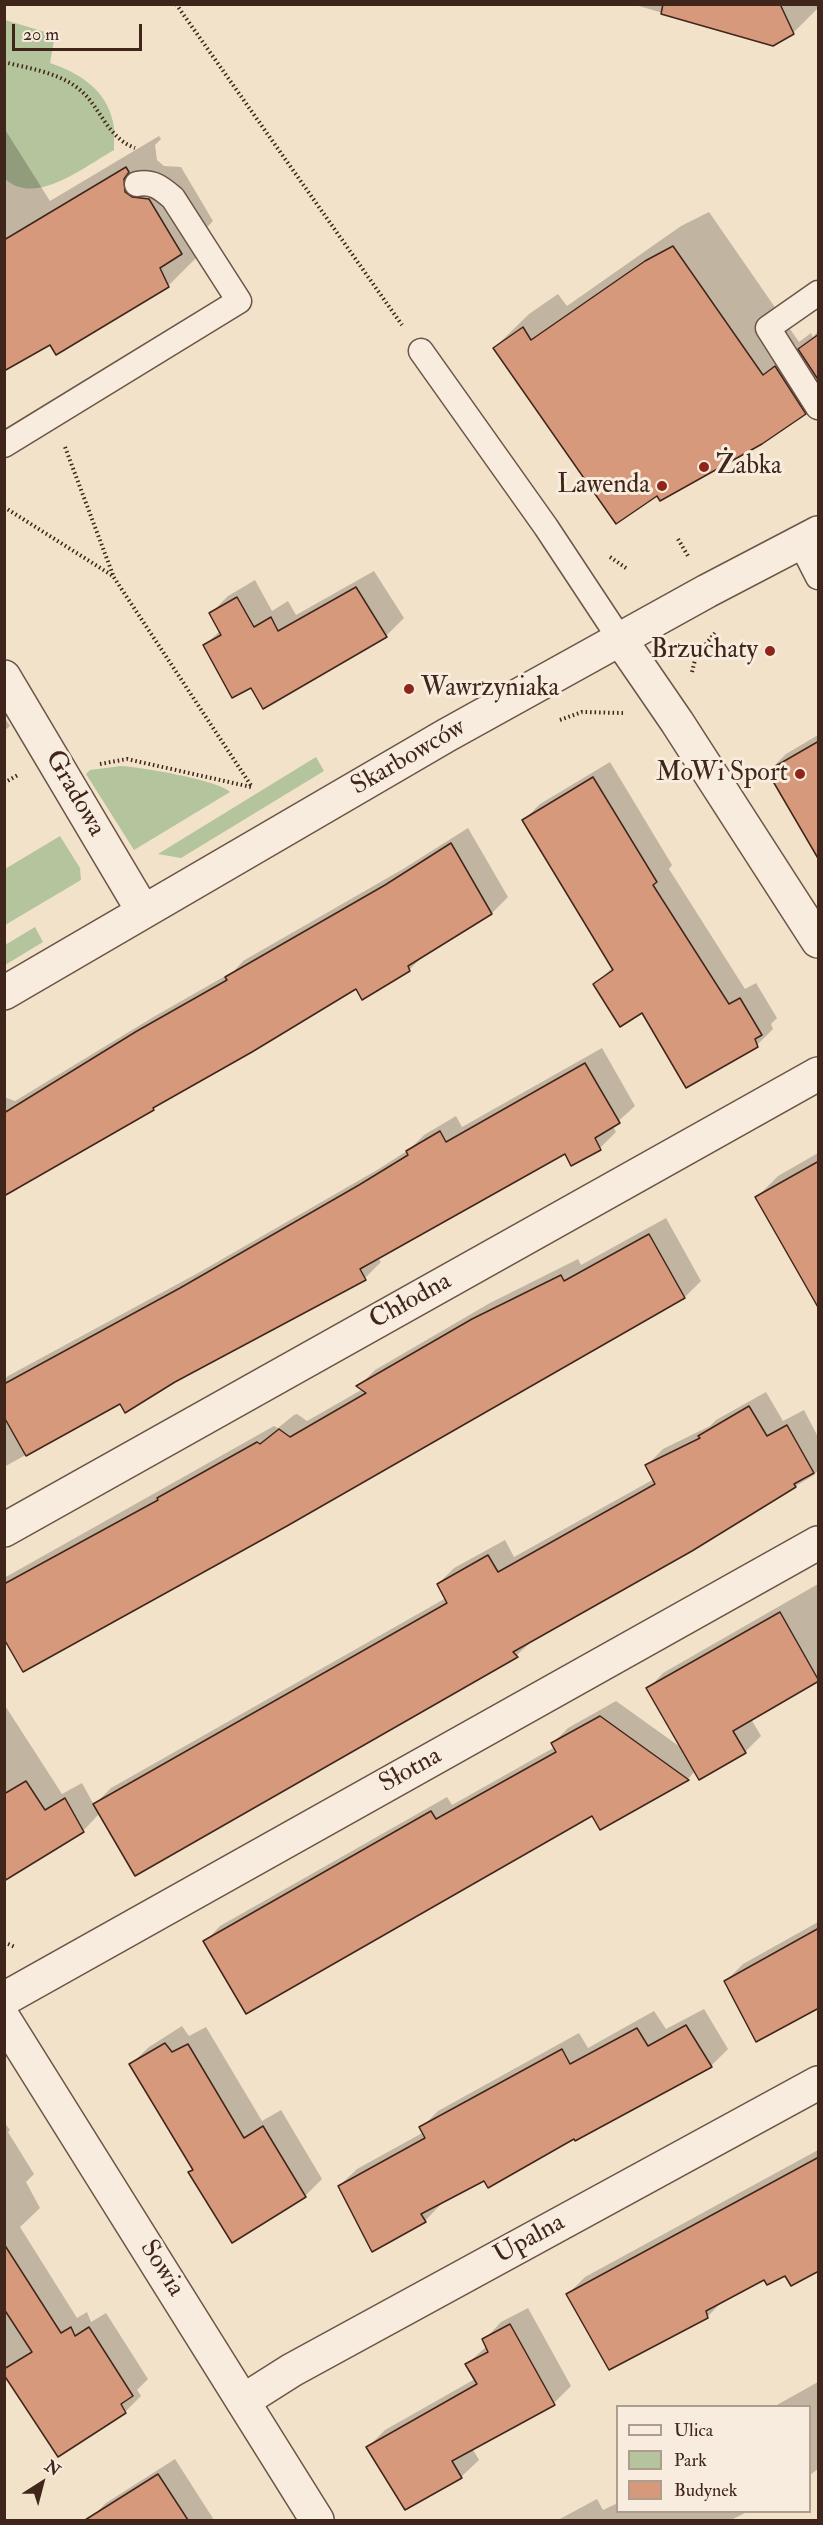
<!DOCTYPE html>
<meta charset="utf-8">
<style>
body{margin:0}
#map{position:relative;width:823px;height:2525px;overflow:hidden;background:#f2e2ca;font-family:"IM FELL Double Pica",serif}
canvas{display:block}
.frame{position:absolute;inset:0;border:6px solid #40251b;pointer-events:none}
.legend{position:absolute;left:616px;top:2405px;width:195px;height:108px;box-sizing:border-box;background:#f7ecdd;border:2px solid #ae9c8f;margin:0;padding:8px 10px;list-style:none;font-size:18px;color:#40251b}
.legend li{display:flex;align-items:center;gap:12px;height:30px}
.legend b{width:30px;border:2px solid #ae9c8f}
.north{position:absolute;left:12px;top:2453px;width:60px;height:60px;-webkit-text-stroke:4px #f7ecdd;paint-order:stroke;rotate:36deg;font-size:16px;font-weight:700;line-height:24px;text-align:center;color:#40251b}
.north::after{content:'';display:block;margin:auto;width:21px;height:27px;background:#40251b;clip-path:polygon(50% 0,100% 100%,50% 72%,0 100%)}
.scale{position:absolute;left:12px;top:24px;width:130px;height:27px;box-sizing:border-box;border:3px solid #40251b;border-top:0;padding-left:8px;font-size:18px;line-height:21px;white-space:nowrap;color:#40251b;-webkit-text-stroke:4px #f7ecdd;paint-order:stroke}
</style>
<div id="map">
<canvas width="823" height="2525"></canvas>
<div class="frame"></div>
<ul class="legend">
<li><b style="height:8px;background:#f7ecdd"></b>Ulica</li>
<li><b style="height:16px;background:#b4c49c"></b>Park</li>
<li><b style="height:16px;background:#d7997b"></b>Budynek</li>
</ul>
<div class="north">N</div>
<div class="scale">20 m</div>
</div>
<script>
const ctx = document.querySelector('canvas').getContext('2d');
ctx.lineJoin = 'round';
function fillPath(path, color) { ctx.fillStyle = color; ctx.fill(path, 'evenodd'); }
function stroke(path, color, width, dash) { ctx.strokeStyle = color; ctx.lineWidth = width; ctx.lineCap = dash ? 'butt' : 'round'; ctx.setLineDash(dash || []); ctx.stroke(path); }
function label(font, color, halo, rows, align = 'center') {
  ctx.font = font + ' "IM FELL Double Pica",serif'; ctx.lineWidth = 6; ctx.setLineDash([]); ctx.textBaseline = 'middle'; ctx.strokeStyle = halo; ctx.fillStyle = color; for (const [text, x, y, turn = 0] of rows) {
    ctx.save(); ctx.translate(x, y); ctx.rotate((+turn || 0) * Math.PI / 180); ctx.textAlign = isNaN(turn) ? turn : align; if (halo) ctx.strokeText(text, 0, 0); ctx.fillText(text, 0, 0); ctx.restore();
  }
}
fillPath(new Path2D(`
 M 5,20 L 55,35 L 50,63 C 79,73 106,89 113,122 C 115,130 114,141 114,150 C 85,166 36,207 5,179 Z
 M 316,757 L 324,771 L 181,858 L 158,854 Z
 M 121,766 C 140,767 218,780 230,792 L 134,850 L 86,774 L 90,770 Z
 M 60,836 L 80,868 L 81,880 L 5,925 L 5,869 Z
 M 35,927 L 43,942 L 5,965 L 5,945 Z`), '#b4c49c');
fillPath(new Path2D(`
 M 632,4 L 818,4 L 818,8 L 793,33 L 772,45 Z
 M 4,128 L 50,201 L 159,136 L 161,139 L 155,145 L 157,160 L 164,166 L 181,167 L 213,221 L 194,241 L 200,254 L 168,286 L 50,343 L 4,369 Z
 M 709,212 L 799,342 L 811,333 L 813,337 L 818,331 L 818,399 L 805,413 L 657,494 L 494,348 L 529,314 L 558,294 L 567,306 L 681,226 Z
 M 374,571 L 404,618 L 386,636 L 263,707 L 252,686 L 205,645 L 220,631 L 211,613 L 228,596 L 255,580 L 272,611 L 288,601 L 296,615 Z
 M 4,717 L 10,726 L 4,731 Z
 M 818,735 L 818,860 L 769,771 L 786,754 Z
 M 610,762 L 672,865 L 669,869 L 745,989 L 756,983 L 777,1018 L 771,1024 L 773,1029 L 757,1045 L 643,1011 L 595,984 L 613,967 L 524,820 L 540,804 Z
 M 468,828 L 508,897 L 492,913 L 425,954 L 409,970 L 356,987 L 4,1197 L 4,1097 L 15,1101 L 155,1016 L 234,971 L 243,961 L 403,869 Z
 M 602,1048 L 635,1106 L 613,1126 L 616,1132 L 600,1148 L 565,1152 L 378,1258 L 381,1262 L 365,1278 L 121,1402 L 4,1467 L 4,1380 L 8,1376 L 198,1273 L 377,1170 L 410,1149 L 424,1135 L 456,1116 L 462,1127 Z
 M 818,1153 L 818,1306 L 757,1197 L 778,1176 Z
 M 666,1218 L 701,1281 L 685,1297 L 4,1637 L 4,1578 L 274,1426 L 278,1428 L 294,1415 L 297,1414 L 307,1421 L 363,1389 L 359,1386 L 375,1370 L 490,1303 L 578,1259 L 581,1265 Z
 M 766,1392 L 783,1421 L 804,1410 L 818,1437 L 818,1470 L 814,1475 L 692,1549 L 534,1639 L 517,1655 L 312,1775 L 100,1813 L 83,1831 L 4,1863 L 4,1704 L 62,1794 L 82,1783 L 94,1805 L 111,1788 L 446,1598 L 438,1584 L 454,1568 L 505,1540 L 514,1557 L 654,1479 L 647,1465 L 663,1449 L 710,1426 L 716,1420 Z
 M 818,1584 L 818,1680 L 751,1719 L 761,1736 L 745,1752 L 695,1771 L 688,1779 L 593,1813 L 205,1942 L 220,1926 L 447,1797 L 452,1805 L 555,1747 L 553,1743 L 568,1728 L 616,1701 L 683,1749 L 648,1689 L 663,1673 Z
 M 818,1922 L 818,2006 L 726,1981 L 743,1964 Z
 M 704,2009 L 728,2049 L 711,2066 L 575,2137 L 441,2202 L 442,2203 L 425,2221 L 339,2186 L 357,2169 L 424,2132 L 421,2128 L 438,2111 L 579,2033 L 588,2048 L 654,2011 L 666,2029 Z
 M 182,2026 L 189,2036 L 206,2027 L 262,2121 L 281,2110 L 322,2179 L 305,2196 L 190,2173 L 194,2169 L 131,2064 L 149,2047 Z
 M 4,2122 L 10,2130 L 8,2132 L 34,2174 L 26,2182 L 40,2208 L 20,2227 L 77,2318 L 87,2312 L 91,2322 L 106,2313 L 148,2379 L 137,2390 L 141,2396 L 125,2412 L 4,2372 Z
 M 818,2150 L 818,2269 L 764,2278 L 724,2300 L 707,2317 L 568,2294 L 585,2277 Z
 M 528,2308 L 571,2386 L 554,2403 L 472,2448 L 479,2460 L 461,2477 L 368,2447 L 385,2430 L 475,2379 L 467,2364 L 487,2346 L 484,2340 L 501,2322 Z
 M 818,2382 L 818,2469 L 810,2475 L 810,2406 L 775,2406 Z
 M 175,2459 L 214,2520 L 91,2520 L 90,2519 L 106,2503 Z
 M 597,2499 L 603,2510 L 618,2503 L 618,2512 L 747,2512 L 731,2520 L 558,2520 Z`), '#0003');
const building = new Path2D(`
 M 663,4 L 780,4 L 794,34 L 773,46 L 661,14 Z
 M 126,167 L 129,172 L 124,179 L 125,192 L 132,197 L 149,199 L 182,254 L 160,268 L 169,287 L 56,355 L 50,345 L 4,371 L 4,240 Z
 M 673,246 L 763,375 L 775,366 L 806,414 L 762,444 L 660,501 L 657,496 L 616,524 L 493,348 L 523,327 L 531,340 L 645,261 Z
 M 819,334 L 819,381 L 798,349 Z
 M 356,587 L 387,637 L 263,709 L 251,688 L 232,698 L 203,645 L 221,635 L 209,613 L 237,597 L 254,627 L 271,617 L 278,631 Z
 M 819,741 L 819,860 L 767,771 Z
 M 593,777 L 657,882 L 653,885 L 729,1004 L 740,998 L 762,1035 L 755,1039 L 758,1047 L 686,1088 L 642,1013 L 620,1027 L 593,984 L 613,970 L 522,820 Z
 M 451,843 L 492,914 L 408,966 L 410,971 L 362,1000 L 356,989 L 252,1052 L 153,1108 L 154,1110 L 4,1196 L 4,1113 L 137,1031 L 227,980 L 225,977 L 385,885 Z
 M 585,1063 L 620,1123 L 595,1138 L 601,1150 L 571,1166 L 565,1154 L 360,1269 L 366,1280 L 175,1382 L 125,1413 L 120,1404 L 26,1456 L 4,1417 L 4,1384 L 180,1288 L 359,1185 L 408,1155 L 406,1151 L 440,1131 L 446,1142 Z
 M 819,1161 L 819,1309 L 755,1197 Z
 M 649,1234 L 685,1298 L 287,1526 L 23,1672 L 4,1639 L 4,1584 L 158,1500 L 157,1498 L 257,1442 L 260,1444 L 279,1429 L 290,1437 L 366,1393 L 356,1386 L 472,1319 L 561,1275 L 564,1281 Z
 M 749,1406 L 767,1436 L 787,1425 L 814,1473 L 794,1484 L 796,1487 L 692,1551 L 513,1652 L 518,1657 L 135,1876 L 93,1804 L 447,1603 L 437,1584 L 488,1555 L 498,1572 L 655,1484 L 645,1465 L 700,1438 L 698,1436 Z
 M 780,1612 L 819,1681 L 733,1731 L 746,1753 L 699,1780 L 646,1688 Z
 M 600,1716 L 689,1780 L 600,1830 L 592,1816 L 246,2014 L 203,1941 L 431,1811 L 436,1819 L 556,1752 L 551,1743 Z
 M 26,1781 L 45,1810 L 65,1798 L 84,1832 L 4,1881 L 4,1794 Z
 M 819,1928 L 819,2008 L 756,2042 L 724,1981 Z
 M 686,2025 L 712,2067 L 575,2141 L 574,2139 L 488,2188 L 484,2181 L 421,2214 L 426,2222 L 372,2252 L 338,2186 L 425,2138 L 419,2127 L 562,2049 L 570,2064 L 637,2028 L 648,2046 Z
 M 165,2043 L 172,2052 L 188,2044 L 244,2138 L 263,2126 L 306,2197 L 232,2243 L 188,2172 L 193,2170 L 129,2064 Z
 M 819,2157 L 819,2271 L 791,2286 L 785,2276 L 767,2285 L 764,2280 L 706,2311 L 708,2318 L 609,2370 L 566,2294 Z
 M 4,2244 L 61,2333 L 71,2327 L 75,2336 L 89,2327 L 133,2396 L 121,2404 L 126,2413 L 58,2457 L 4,2375 L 4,2369 L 32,2352 L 4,2309 Z
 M 510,2324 L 555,2405 L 452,2461 L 462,2478 L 405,2510 L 366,2447 L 477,2384 L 465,2364 L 488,2352 L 482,2339 Z
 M 158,2474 L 188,2520 L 85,2520 Z`);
fillPath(building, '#d7997b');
stroke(building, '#40251b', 1.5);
const service = new Path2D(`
 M 818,293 L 768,328 L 818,407
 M 421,351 L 546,527 L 620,639
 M 4,445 L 239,301 L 173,198 C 161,188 153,181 137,184
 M 800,542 L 818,577`);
const minor = new Path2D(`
 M 620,639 L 677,722 L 818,941
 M 4,677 L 143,911
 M 4,1530 L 818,1074
 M 4,1999 L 818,1543
 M 243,2401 L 292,2370 L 818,2083`);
const tertiary = new Path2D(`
 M 4,993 L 447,735 L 707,591 L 818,533
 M 4,2019 L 317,2520`);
stroke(service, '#6c5447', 27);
stroke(minor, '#6c5447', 36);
stroke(tertiary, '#6c5447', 36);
stroke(new Path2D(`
 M 176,4 L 402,325
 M 4,62 C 27,68 55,72 75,86 C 100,103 105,137 135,148
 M 65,447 L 113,575
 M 4,507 L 113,576 L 252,787
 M 678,539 L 688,556
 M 610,557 L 626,568
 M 692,672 L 696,656 L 715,633
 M 560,720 L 582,712 L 623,713
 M 100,764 L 127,759 L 251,787
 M 4,783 L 18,775
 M 4,1942 L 15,1947`), '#40251b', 4, [1.5, 3]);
stroke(service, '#f7ecdd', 24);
stroke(minor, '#f7ecdd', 33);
stroke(tertiary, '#f7ecdd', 33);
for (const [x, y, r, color] of [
 [704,467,6,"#8f2418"],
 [662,486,6,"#8f2418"],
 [770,651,6,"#8f2418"],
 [409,689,6,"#8f2418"],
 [800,774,6,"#8f2418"]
]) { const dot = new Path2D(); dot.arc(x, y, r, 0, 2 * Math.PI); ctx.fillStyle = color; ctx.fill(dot); stroke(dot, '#f7ecdd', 2); }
label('26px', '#40251b', '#f7ecdd', [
 ["Żabka",716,467,"left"],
 ["Lawenda",650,486],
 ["Brzuchaty",758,651],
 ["Wawrzyniaka",421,689,"left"],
 ["MoWi Sport",788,774]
], 'right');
label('26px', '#40251b', '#f7ecdd', [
 ["Skarbowców",409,758,-30],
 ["Gradowa",74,794,60],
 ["Chłodna",411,1302,-29],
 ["Słotna",411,1771,-29],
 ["Upalna",530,2240,-29],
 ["Sowia",161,2269,58]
]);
</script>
